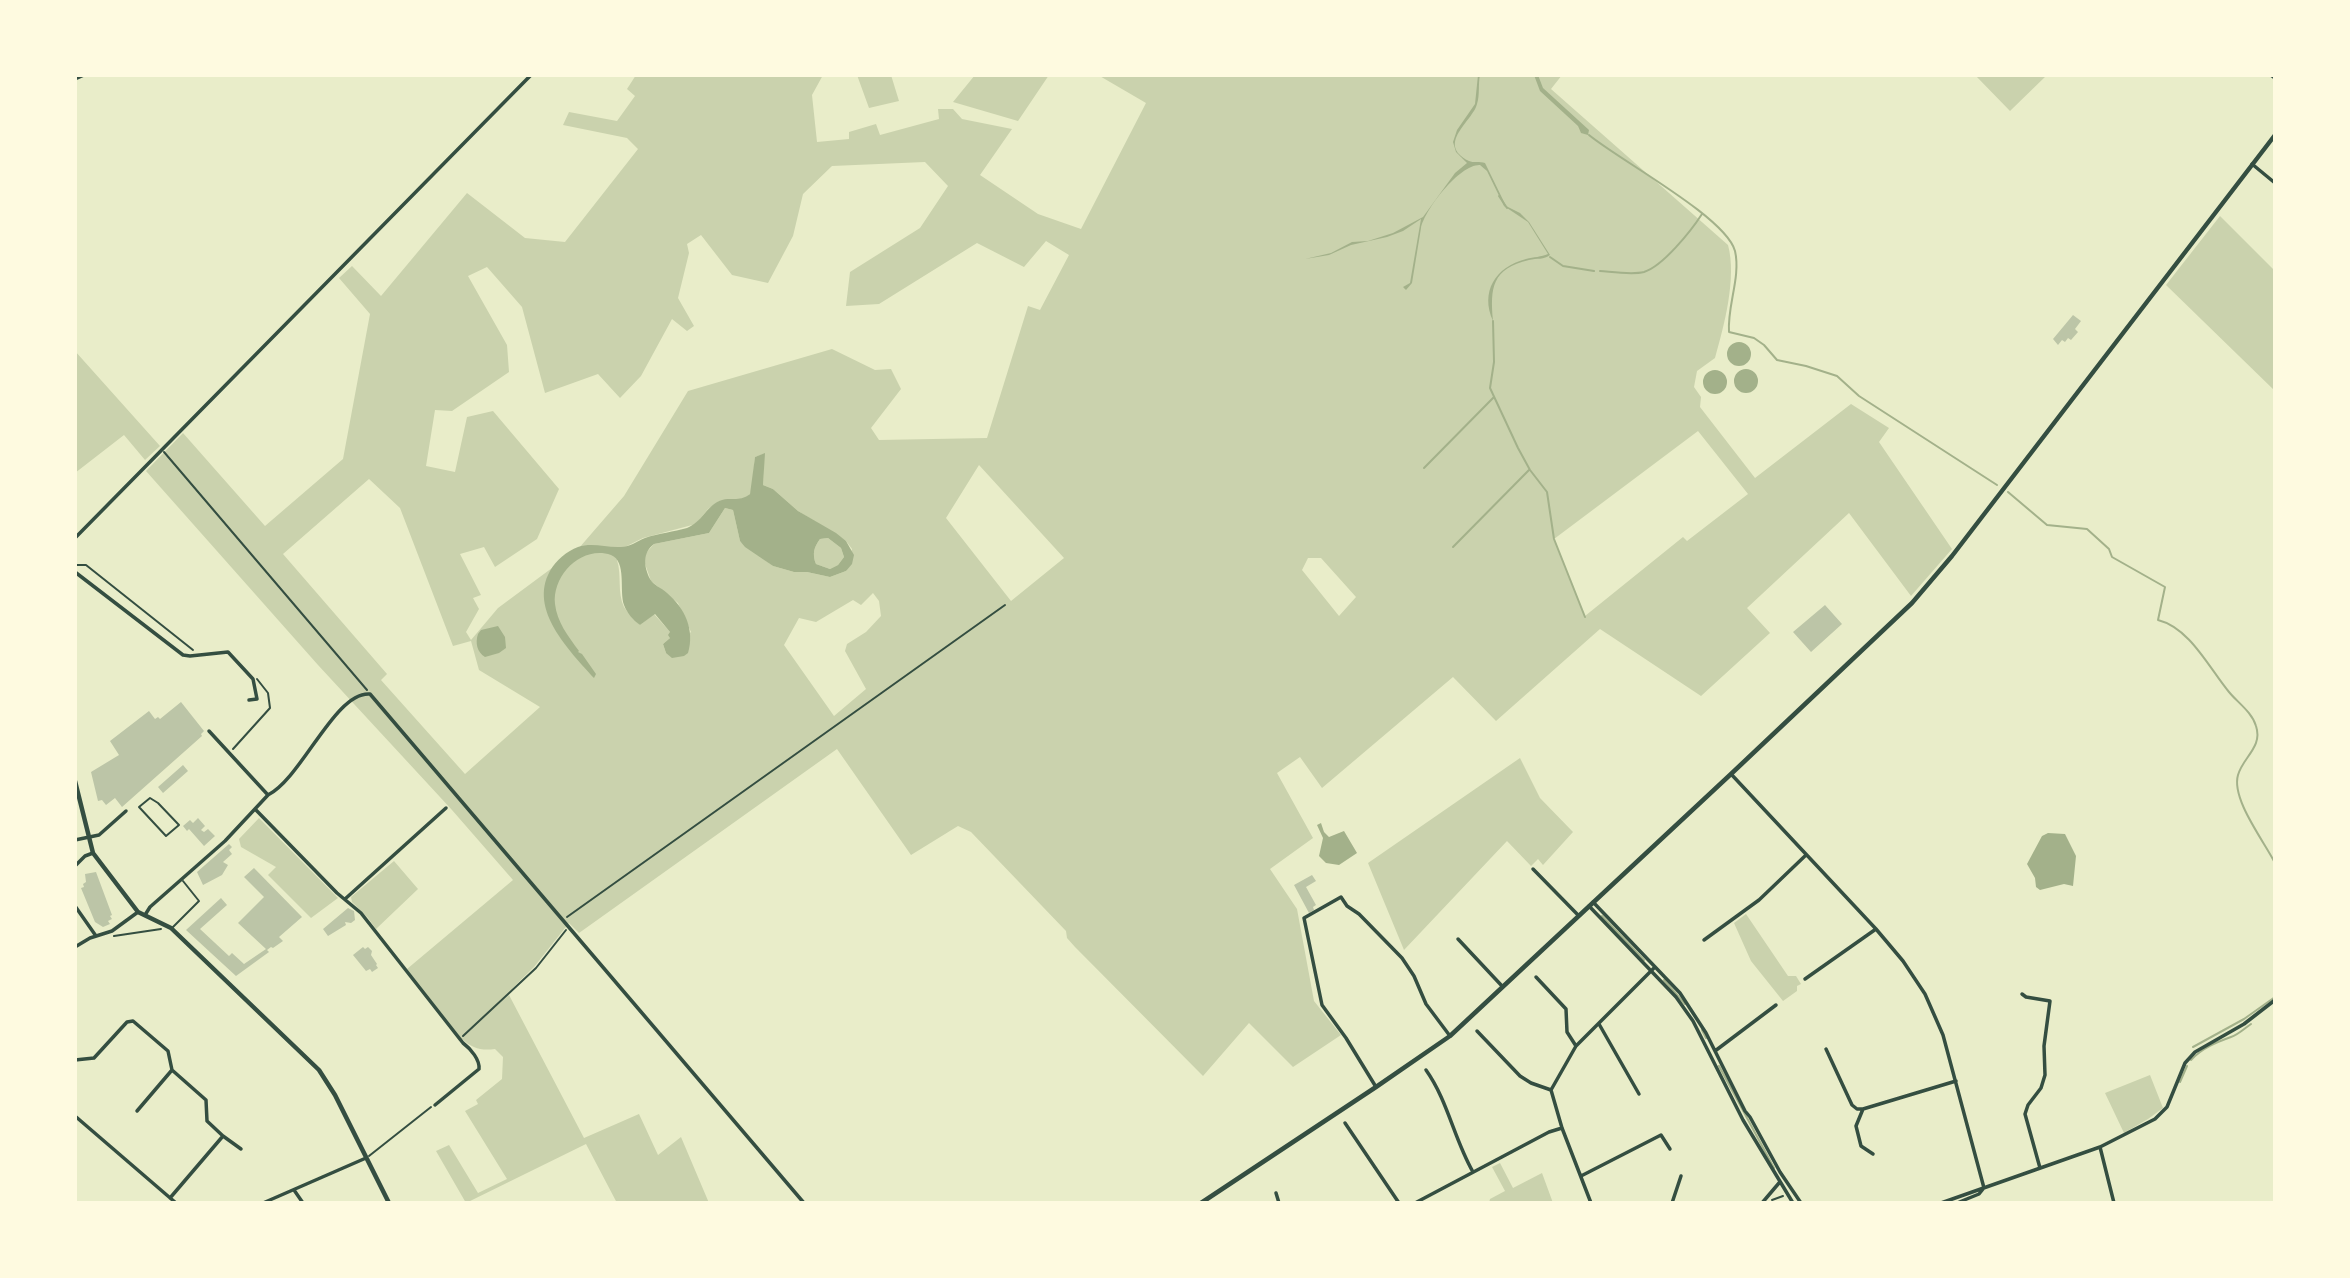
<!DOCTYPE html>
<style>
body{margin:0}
#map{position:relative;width:2350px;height:1278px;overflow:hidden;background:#e9edc9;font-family:Commissioner,sans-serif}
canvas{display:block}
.frame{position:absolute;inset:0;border:77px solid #fefae0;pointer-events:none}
</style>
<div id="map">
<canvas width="2350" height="1278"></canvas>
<div class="frame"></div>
</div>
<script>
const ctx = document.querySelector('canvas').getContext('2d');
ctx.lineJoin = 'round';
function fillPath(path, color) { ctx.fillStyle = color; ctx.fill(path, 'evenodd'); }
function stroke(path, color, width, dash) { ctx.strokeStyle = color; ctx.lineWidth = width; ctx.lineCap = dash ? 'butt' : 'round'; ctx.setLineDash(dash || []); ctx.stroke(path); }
fillPath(new Path2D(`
 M 636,75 L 823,75 L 812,95 L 817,142 L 849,139 L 849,132 L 876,124 L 880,135 L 939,119 L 938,109 L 953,109 L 962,119 L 1012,129 L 980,175 L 1038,214 L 1081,229 L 1146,103 L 1098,75 L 1562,75 L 1551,89 L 1728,245 C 1737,278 1724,326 1715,358 L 1697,371 L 1694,387 L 1701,397 L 1700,407 L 1755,478 L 1851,404 L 1889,428 L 1879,442 L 1952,549 L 1911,596 L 1849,513 L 1747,608 L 1770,633 L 1701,696 L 1600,629 L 1496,721 L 1453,677 L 1322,788 L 1300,757 L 1277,773 L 1313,838 L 1270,869 L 1297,909 L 1314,1001 L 1341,1035 L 1293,1067 L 1249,1023 L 1203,1076 L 1075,947 L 1067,938 L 1066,931 L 971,832 L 958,826 L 911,855 L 837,749 L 579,933 L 569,923 L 534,967 L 479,1021 L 509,995 L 584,1138 L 639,1114 L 658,1155 L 681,1137 L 709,1203 L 617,1203 L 586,1144 L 466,1203 L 436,1151 L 449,1145 L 478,1193 L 507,1179 L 465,1111 L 478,1104 L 476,1100 L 502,1079 L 503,1057 L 495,1049 C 481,1051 472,1048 462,1039 L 459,1041 L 407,969 L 513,880 L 452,810 L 318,665 L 146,471 L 183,433 L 265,526 L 343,459 L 370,314 L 339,278 L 352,266 L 381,296 L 467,193 L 525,238 L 565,242 L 638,149 L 627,138 L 563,125 L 569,112 L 617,121 L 635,96 L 627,89 ZM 925,162 L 948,186 L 920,228 L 850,272 L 846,306 L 879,304 L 977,243 L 1024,267 L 1046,241 L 1069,255 L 1040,310 L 1028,306 L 987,438 L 879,440 L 871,428 L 901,389 L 891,369 L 875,370 L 832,349 L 688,391 L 624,496 L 579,548 L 498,608 L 471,640 L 466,632 L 479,609 L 473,598 L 481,595 L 460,554 L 484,547 L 495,567 L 537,539 L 559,489 L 493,411 L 467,417 L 455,472 L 426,466 L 435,410 L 452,411 L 509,372 L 507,345 L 468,276 L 487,267 L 522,307 L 545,393 L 598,374 L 620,398 L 641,376 L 672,319 L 687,331 L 694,326 L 678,298 L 689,253 L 687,244 L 701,235 L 732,275 L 768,283 L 793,236 L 803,194 L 832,166 ZM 1698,431 L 1748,494 L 1687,541 L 1683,537 L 1585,616 L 1554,539 ZM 764,454 L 763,485 L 773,489 L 798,511 L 846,541 L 852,549 L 846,571 L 830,577 L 807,572 L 794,572 L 773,566 L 740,541 L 733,510 L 725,508 L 709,533 L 654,544 L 645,554 L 644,561 L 651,581 L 678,603 L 691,632 L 666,653 L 663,644 L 670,638 L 671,633 L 654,614 L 640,625 C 635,620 628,613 624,607 C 617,593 622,575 617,560 L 623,548 L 643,538 L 696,524 L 708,509 L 719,501 L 742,500 L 750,494 L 752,489 L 755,457 ZM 979,465 L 1064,558 L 1011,601 L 946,518 ZM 369,479 L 400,508 L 453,646 L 471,641 L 479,670 L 540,707 L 465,774 L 381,680 L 387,674 L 283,554 ZM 1308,558 L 1321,558 L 1356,597 L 1339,616 L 1302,570 ZM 873,593 L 879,601 L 881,616 L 866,632 L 847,644 L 845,651 L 866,689 L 834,716 L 784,645 L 799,618 L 816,622 L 853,600 L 861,605 Z
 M 857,75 L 891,75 L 899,101 L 869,108 Z
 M 975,75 L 1049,75 L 1018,121 L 953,102 Z
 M 1975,75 L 2047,75 L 2010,111 Z
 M 2220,216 L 2275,271 L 2275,391 L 2166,285 Z
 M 75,351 L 160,446 L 145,460 L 124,435 L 75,473 Z
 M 828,538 L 841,548 L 844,557 L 838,565 L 830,569 L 816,564 C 812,554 814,547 820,539 Z
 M 1520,758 L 1540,798 L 1573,832 L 1543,865 L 1538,859 L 1531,866 L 1507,841 L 1404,950 L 1368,863 Z
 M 259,818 L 338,898 L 311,918 L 268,875 L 276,867 L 241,847 L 239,839 Z
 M 394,861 L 418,889 L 376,929 L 368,918 L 352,902 L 351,897 Z
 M 1746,914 L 1788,976 L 1796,976 L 1801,984 L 1797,986 L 1797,991 L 1783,1001 L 1751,961 L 1734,923 Z
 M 2150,1075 L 2163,1108 L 2148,1119 L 2124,1133 L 2105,1093 Z
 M 1500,1163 L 1513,1188 L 1542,1173 L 1553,1203 L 1489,1203 L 1490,1199 L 1505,1191 L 1492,1167 Z`), '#cad2ad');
fillPath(new Path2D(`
 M 1478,75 L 1480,75 C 1478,84 1480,95 1477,104 C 1473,121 1435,144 1469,161 C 1473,163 1480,161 1485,163 L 1506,206 L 1520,213 L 1529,222 L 1550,255 C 1544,260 1537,258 1529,260 C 1492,269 1490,287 1493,321 C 1480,292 1495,267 1526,259 C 1534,257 1541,257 1548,254 L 1528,222 L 1504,206 L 1487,171 L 1480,165 C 1460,164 1425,209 1421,228 C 1418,246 1415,265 1412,283 L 1406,290 L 1403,287 L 1410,283 L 1421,219 L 1403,231 L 1387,237 L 1351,245 L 1329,255 L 1305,259 L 1331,253 L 1352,242 L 1368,241 L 1393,233 L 1423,217 L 1455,173 L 1467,163 L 1456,152 L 1453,142 L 1457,130 L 1475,104 Z
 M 1534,75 L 1538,75 L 1543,88 L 1589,130 L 1588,135 L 1581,133 L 1578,126 L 1540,91 Z
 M1727 354a12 12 0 1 1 24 0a12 12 0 1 1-24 0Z
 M1734 381a12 12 0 1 1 24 0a12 12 0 1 1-24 0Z
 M1703 382a12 12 0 1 1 24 0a12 12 0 1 1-24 0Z
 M 765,453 L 763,485 L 773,489 L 798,511 L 836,533 L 846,541 L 854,555 L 852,564 L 846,571 L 830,577 L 807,572 L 794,572 L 773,566 L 745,547 L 740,541 L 733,510 L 725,508 L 709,533 L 654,544 C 642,553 644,567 650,579 C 653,585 662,588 667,593 C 685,608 695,630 688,653 L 684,656 L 672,658 L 666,653 L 663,644 L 670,638 L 668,635 L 670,632 L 655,614 L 640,625 C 633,620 627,613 624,605 C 619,591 627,561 611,555 C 582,545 552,575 555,604 C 557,622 568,636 579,651 L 578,652 L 582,654 L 596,674 L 594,678 C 570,651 528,610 550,571 C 556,560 567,551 578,547 C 593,542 606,548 621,547 C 630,547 637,541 645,538 C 659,533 674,532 687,528 C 702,522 706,507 719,501 C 731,496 738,503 750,494 L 755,457 ZM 828,538 L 841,548 L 844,557 L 838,565 L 830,569 L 816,564 C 812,554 814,547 820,539 Z
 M 498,626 L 505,637 L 506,648 L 499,653 L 485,657 C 477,652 475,643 478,634 L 481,630 Z
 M 1321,823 L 1324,832 L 1329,837 L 1344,831 L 1357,853 L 1339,865 L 1326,863 L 1319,856 L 1323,838 L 1317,825 Z
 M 2048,833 L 2065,834 L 2076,856 L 2073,886 L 2064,884 L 2040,890 L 2036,887 L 2035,878 L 2027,864 L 2042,836 Z`), '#a3b18a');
stroke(new Path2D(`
 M 1589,135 C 1619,160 1726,217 1735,251 C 1741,277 1727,306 1729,332 L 1754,338 L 1764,345 L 1777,360 L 1806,366 L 1837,376 L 1859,396 L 1997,485
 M 1499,196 L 1507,208
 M 1550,257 L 1563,266 L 1594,271
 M 1600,271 C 1613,272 1632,275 1644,272 C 1663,266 1691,231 1702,214
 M 1493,321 L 1494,362 L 1490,388 L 1518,448 L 1530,470 L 1547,492 L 1554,539 L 1585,617
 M 1424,468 L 1494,397
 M 2008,492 L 2047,525 L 2087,529 L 2109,549 L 2112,557 L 2165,587 L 2158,620 C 2190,628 2209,668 2229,692 C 2237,702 2252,712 2256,726 C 2263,747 2243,757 2238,775 C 2231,799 2264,841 2275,863
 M 1453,547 L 1529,470
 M 1602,916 L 1644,960
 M 1664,980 L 1685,1004
 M 1702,1030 L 1706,1038
 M 2193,1047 L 2244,1019 L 2275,997
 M 2191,1060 C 2202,1048 2217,1042 2231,1037 C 2238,1035 2245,1028 2251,1024
 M 1719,1066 L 1774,1168
 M 2180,1082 L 2187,1066`), '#a3b18a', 2);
fillPath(new Path2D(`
 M 2073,315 L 2081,321 L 2075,329 L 2078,332 L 2071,340 L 2068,338 L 2065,342 L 2062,340 L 2058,345 L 2053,339 Z
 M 1825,605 L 1842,624 L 1811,652 L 1793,632 Z
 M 181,702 L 204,731 L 201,734 L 202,736 L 122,807 L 115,798 L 106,805 L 102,800 L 98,801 L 91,772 L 119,755 L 110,741 L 149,711 L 155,719 L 158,717 L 160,719 Z
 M 183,765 L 188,771 L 163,793 L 158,787 Z
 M 198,818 L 205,826 L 201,830 L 204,832 L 208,829 L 215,836 L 204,846 L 189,829 L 187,831 L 183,826 L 190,820 L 193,823 Z
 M 229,844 L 232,847 L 229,850 L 232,854 L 223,862 L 228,865 L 222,875 L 203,885 L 197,872 Z
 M 254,868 L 302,917 L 279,937 L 283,941 L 273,948 L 271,947 L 267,950 L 269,952 L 236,976 L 186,930 L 221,898 L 227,905 L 200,929 L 229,956 L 232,953 L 244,964 L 266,949 L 238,923 L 264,897 L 244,877 Z
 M 96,872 L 112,915 L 110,916 L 112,919 L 108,921 L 110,924 L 103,927 L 95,922 L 81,888 L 84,887 L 83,884 L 86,882 L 85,874 Z
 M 1312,875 L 1316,881 L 1306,887 L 1316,905 L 1313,907 L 1314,910 L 1309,913 L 1294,885 Z
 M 348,908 L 354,911 L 355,920 L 351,923 L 345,922 L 346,925 L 328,936 L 323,929 Z
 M 363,947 L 365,949 L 368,947 L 372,951 L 371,955 L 377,964 L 376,965 L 378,968 L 372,972 L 370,969 L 366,971 L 353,955 Z`), '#bcc5a7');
stroke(new Path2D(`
 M 164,452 L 367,690
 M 75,565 L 86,565 L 193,650
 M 233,749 L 270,708 L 268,693 L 257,679
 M 567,917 L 1005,605
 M 114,936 L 161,929
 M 463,1036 L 536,968 L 566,930
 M 369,1156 L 431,1107
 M 1772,1200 L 1783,1196`), '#344e41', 2);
stroke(new Path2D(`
 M 150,798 L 158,803 L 179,825 L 166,836 L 139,807 Z
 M 172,928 L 199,901 L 183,881`), '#344e41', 2);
stroke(new Path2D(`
 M 2271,75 L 2275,78
 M 75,79 L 84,75
 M 2252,164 L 2275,183
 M 75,538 L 531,75
 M 75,572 L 183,655 L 190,656 L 228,652 L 253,679 L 257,699 L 249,700
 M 209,731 L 268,795
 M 1731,774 L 1876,929 L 1903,961 L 1925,994 L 1943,1035 L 1984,1188
 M 255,809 L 337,893 L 361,913 L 463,1043 C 471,1049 480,1060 479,1069 L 435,1105
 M 75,840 L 99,835 L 126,811
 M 75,866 L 85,856 L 93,853
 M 1533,869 L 1578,915
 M 345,899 L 446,808
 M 1593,902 L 1680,993 L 1706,1033 L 1745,1111 L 1750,1117 L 1780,1172 L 1801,1203
 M 75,906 L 96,936
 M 1589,906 L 1676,997 L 1693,1021 L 1743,1120 L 1793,1203
 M 145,915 L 150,907 L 225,841 L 268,795 C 302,778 335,691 370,694 L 804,1203
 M 1458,939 L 1502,986
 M 1704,940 L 1759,900 L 1806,855
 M 75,947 L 90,938 L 112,931 L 138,912
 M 1536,977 L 1566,1009 L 1567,1032 L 1576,1046
 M 1805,979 L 1876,929
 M 2022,994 L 2026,997 L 2050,1001 L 2044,1046 L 2045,1075 L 2041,1088 L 2028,1105 L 2025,1114 L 2040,1168
 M 1599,1024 L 1639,1094
 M 1477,1031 L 1520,1076 L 1531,1083 L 1551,1090
 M 1826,1049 L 1852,1105 L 1857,1109 L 1863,1109 L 1956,1081
 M 1715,1051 L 1776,1005
 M 75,1060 L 94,1058 L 127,1022 L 133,1021 L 168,1051 L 172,1070 L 206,1100 L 207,1121 L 223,1136 L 170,1198
 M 1426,1070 C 1448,1101 1454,1139 1473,1172
 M 1376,1087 L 1346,1038 L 1322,1005 L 1304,918 L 1341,897 L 1347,906 L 1359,914 L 1402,958 L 1414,976 L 1426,1004 L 1450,1036
 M 1863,1109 L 1856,1126 L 1861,1146 L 1873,1154
 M 137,1111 L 172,1070
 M 75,1116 L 176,1203
 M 1345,1123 L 1399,1203
 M 223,1136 L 241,1149
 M 2100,1147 L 2114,1203
 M 1581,1176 L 1661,1135 L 1670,1149
 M 294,1190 L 303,1203
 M 1276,1193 L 1279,1203
 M 263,1203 L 366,1158
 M 1415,1203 L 1549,1132 L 1562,1128
 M 1591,1203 L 1562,1128 L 1551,1090 L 1576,1046 L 1655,967
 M 1672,1203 L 1681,1176
 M 1762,1203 L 1779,1183
 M 1941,1203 L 2100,1147 L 2155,1119 L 2167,1107 L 2185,1063 L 2195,1052 L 2244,1024 L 2275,1000
 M 1957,1203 L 1979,1194 L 1983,1189`), '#344e41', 3.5);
stroke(new Path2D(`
 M 75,781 L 93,853 L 138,912 L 171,928 L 319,1070 L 335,1095 L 389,1203
 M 1201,1203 L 1376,1087 L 1450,1036 L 1731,774 L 1912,603 L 1952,556 L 2275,135`), '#344e41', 4.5);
</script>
